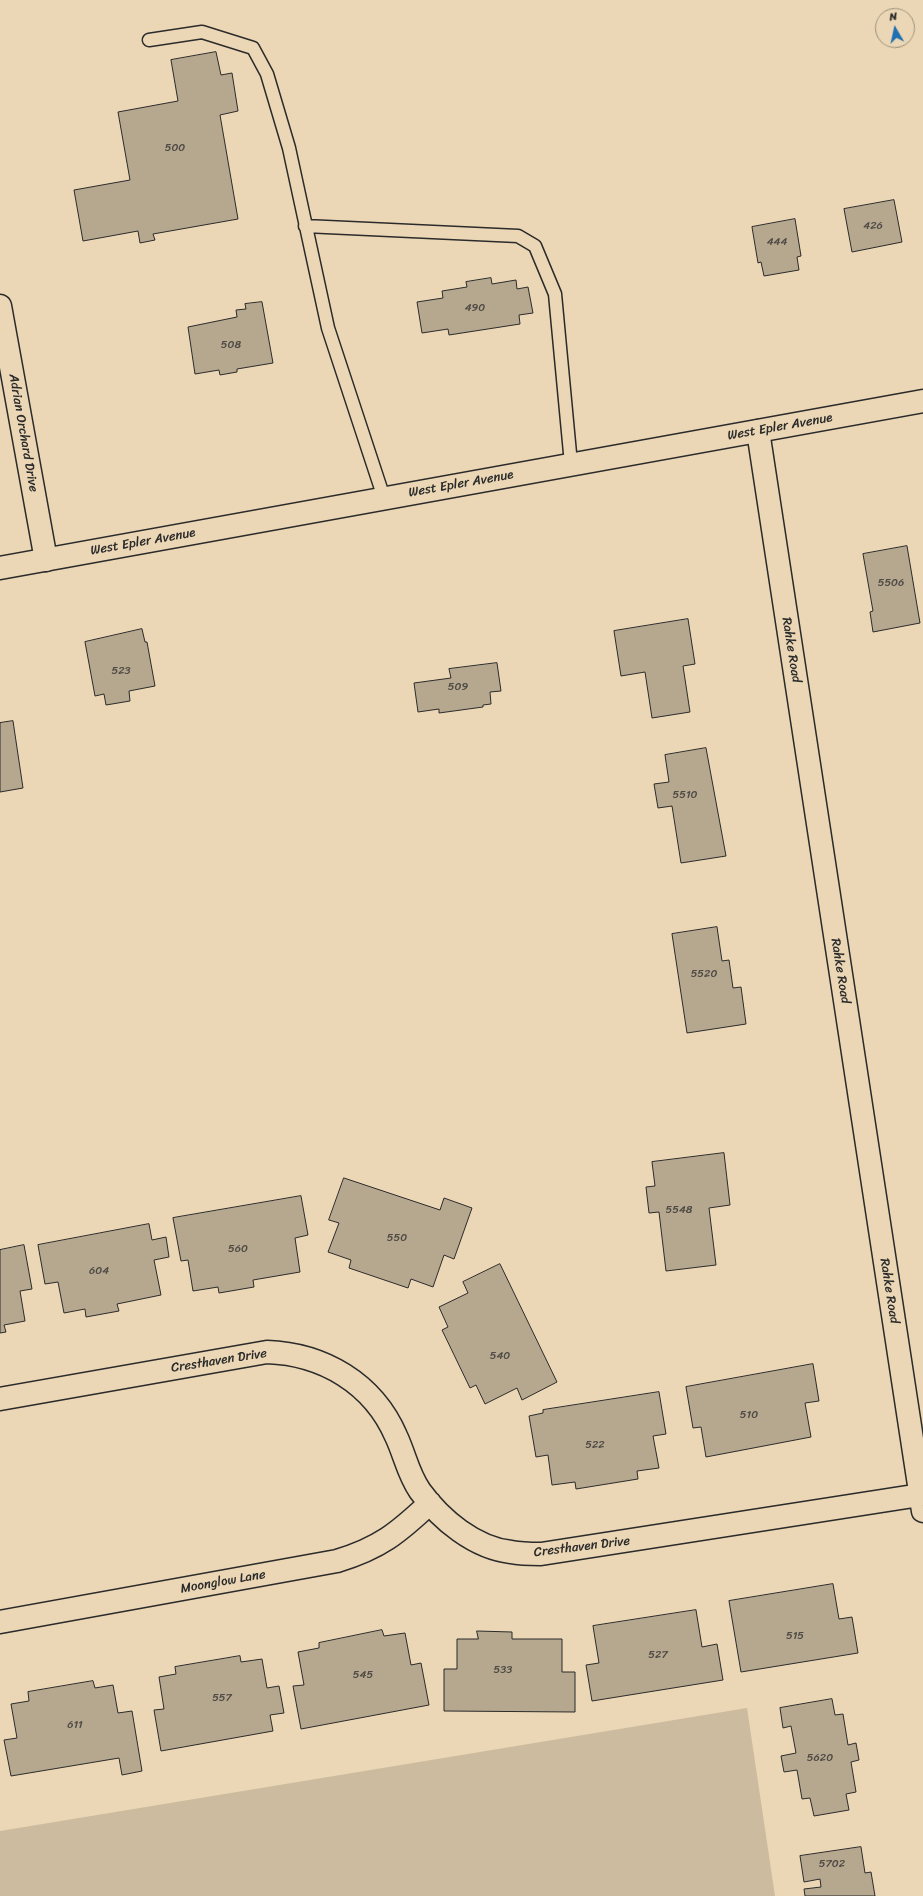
<!DOCTYPE html>
<html>
<head>
<meta charset="utf-8">
<style>
	body { margin:0 }
	#map { position:relative; width:923px; height:1896px; overflow:hidden; background:#ebd7b5; font-family:Sriracha,sans-serif }
	canvas { display:block }
	.north { position:absolute; left:875px; top:8px; width:40px; height:40px; box-sizing:border-box; background:#ebd7b5; border:1px solid #9e927e; border-radius:50%; rotate:351deg; font-size:11px; font-weight:700; line-height:16px; text-align:center; color:#2b2b2b }
	.north::after { content:''; display:block; margin:auto; width:14px; height:18px; background:#1f6fb2; clip-path:polygon(50% 0,100% 100%,50% 72%,0 100%) }
</style>
</head>
<body>
<div id="map">
<canvas width="923" height="1896"></canvas>
<div class="north">N</div>
</div>
<script>
const context = document.querySelector('canvas').getContext('2d');
context.lineJoin = 'round';
function fill(path, color) { context.fillStyle = color; context.fill(path, 'evenodd'); }
function trace(path, color, width, dash) { context.strokeStyle = color; context.lineWidth = width; context.lineCap = dash ? 'butt' : 'round'; context.setLineDash(dash || []); context.stroke(path); }
function label(font, color, halo, rows, align = 'center') {
  context.font = font + ' Sriracha,sans-serif'; context.lineWidth = 4; context.setLineDash([]); context.textBaseline = 'middle'; context.strokeStyle = halo; context.fillStyle = color; for (const [text, x, y, turn = 0] of rows) {
    context.save(); context.translate(x, y); context.rotate((+turn || 0) * Math.PI / 180); context.textAlign = isNaN(turn) ? turn : align; if (halo) context.strokeText(text, 0, 0); context.fillText(text, 0, 0); context.restore();
  }
}
const green = new Path2D(`
	M747,1708L775,1896H0V1831Z`);
const building = new Path2D(`
	M216,52L221,75L232,73L238,111L220,115L238,219L153,234L155,240L140,243L138,231L83,241L74,190L130,180L118,112L178,101L171,60Z
	M894,200L902,242L852,252L844,209Z
	M795,219L801,256L797,257L799,270L764,276L761,262L758,263L752,227Z
	M491,278L492,284L516,280L517,289L528,287L533,313L519,315L520,324L449,335L448,329L422,333L417,302L443,298L442,291L467,287L466,282Z
	M262,302L273,363L237,369V372L220,375L219,370L195,374L188,327L237,317L236,310L246,309L245,304Z
	M907,546L920,623L873,632L870,612L873,611L863,554Z
	M688,619L695,664L683,666L690,712L652,718L645,672L621,676L614,631Z
	M142,629L145,642H147L155,686L129,691L130,701L106,705L104,694L95,696L85,642Z
	M497,663L501,691L490,692L491,704L483,705V707L439,713V709L418,712L414,683L451,678L449,669Z
	M13,721L23,788L0,792V723Z
	M706,748L726,856L681,863L672,806L658,808L654,784L669,782L665,755Z
	M717,927L722,961L729,960L733,988L741,987L746,1024L687,1033L672,934Z
	M724,1153L730,1205L709,1208L716,1265L666,1271L659,1212L649,1213L646,1187L655,1186L652,1162Z
	M344,1178L440,1210L444,1198L472,1208L454,1259L444,1255L433,1287L411,1279L408,1288L349,1268L351,1260L328,1252L339,1223L329,1220Z
	M301,1196L308,1235L295,1238L300,1272L253,1280L254,1287L219,1293L218,1287L193,1291L188,1260L181,1261L173,1218Z
	M149,1224L152,1240L166,1237L169,1257L154,1260L161,1295L117,1304L119,1311L86,1317L85,1309L64,1313L58,1282L45,1284L38,1245Z
	M24,1245L32,1289L20,1291L25,1321L4,1325L6,1332L0,1333V1250Z
	M500,1264L557,1382L522,1400L517,1388L485,1404L476,1385L470,1388L442,1330L448,1327L439,1307L468,1293L463,1282Z
	M813,1364L819,1401L805,1403L811,1437L706,1457L701,1427L693,1428L686,1387Z
	M659,1392L666,1434L653,1436L659,1468L637,1471L638,1479L576,1489L575,1482L552,1485L548,1455L536,1457L529,1416L543,1413V1410Z
	M833,1584L839,1619L852,1617L858,1653L741,1672L729,1601Z
	M696,1610L702,1647L717,1644L723,1680L592,1701L586,1665L599,1663L593,1626Z
	M382,1630L384,1636L405,1633L411,1665L421,1663L429,1705L301,1729L293,1686L304,1685L298,1652L319,1648V1643Z
	M477,1631L512,1632V1639H562V1672H575V1712L444,1711V1669H457V1639H478Z
	M240,1656L241,1662L262,1659L267,1688L279,1686L284,1713L270,1715L273,1731L161,1751L154,1710L164,1709L159,1677L176,1674L175,1667Z
	M93,1681L95,1688L113,1685L118,1713L132,1711L142,1771L122,1775L119,1758L11,1776L4,1740L17,1738L11,1704L29,1701L28,1692Z
	M832,1699L835,1715L843,1714L848,1745L856,1743L859,1760L851,1762L856,1792L846,1794L849,1810L814,1816L810,1798L802,1799L797,1770L784,1772L781,1756L796,1753L791,1726L783,1728L780,1708Z
	M861,1847L865,1873L871,1872L875,1896H805L804,1889L821,1887L820,1879L804,1882L800,1856Z`);
const lane = new Path2D(`
	M149,40L202,32L253,48L267,74L289,148L328,328L384,498
	M305,226L518,236L535,246L555,294L571,464`);
const street = new Path2D(`
	M0,306L46,560
	M758,431L923,1511
	M0,1399L267,1352C323,1354 373,1383 396,1436C405,1455 408,1474 420,1491C441,1520 475,1548 511,1552C521,1554 531,1554 541,1554L920,1495
	M0,1622L337,1561C380,1548 398,1533 430,1503`);
const secondary = new Path2D(`
	M0,568L923,401`);
const numberNames = [
	["500",175,148],
	["426",873,226],
	["444",777,242],
	["490",475,308],
	["508",231,345],
	["5506",891,583],
	["523",121,671],
	["509",458,687],
	["5510",685,795],
	["5520",704,974],
	["5548",679,1210],
	["550",397,1238],
	["560",238,1249],
	["604",99,1271],
	["540",500,1356],
	["510",749,1415],
	["522",595,1445],
	["515",795,1636],
	["527",658,1655],
	["533",503,1670],
	["545",363,1675],
	["557",222,1698],
	["611",75,1725],
	["5620",820,1758],
	["5702",832,1864]
];
const streetNames = [
	["West Epler Avenue",780,427,-10],
	["Adrian Orchard Drive",23,433,80],
	["West Epler Avenue",461,484,-10],
	["West Epler Avenue",143,542,-10],
	["Rahke Road",791,650,81],
	["Rahke Road",840,971,81],
	["Rahke Road",889,1291,81],
	["Cresthaven Drive",219,1361,-9],
	["Cresthaven Drive",582,1547,-7],
	["Moonglow Lane",223,1582,-10]
];
fill(green, '#ccbb9f');
fill(building, '#b6a78f');
trace(building, '#2b2b2b', 1);
trace(lane, '#2b2b2b', 15);
trace(street, '#2b2b2b', 25);
trace(secondary, '#2b2b2b', 25);
trace(lane, '#ebd7b5', 12);
trace(street, '#ebd7b5', 22);
trace(secondary, '#ebd7b5', 22);
label('11px', '#4e4a44', null, numberNames);
label('13px', '#2b2b2b', '#ebd7b5', streetNames);
</script>
</body>
</html>
